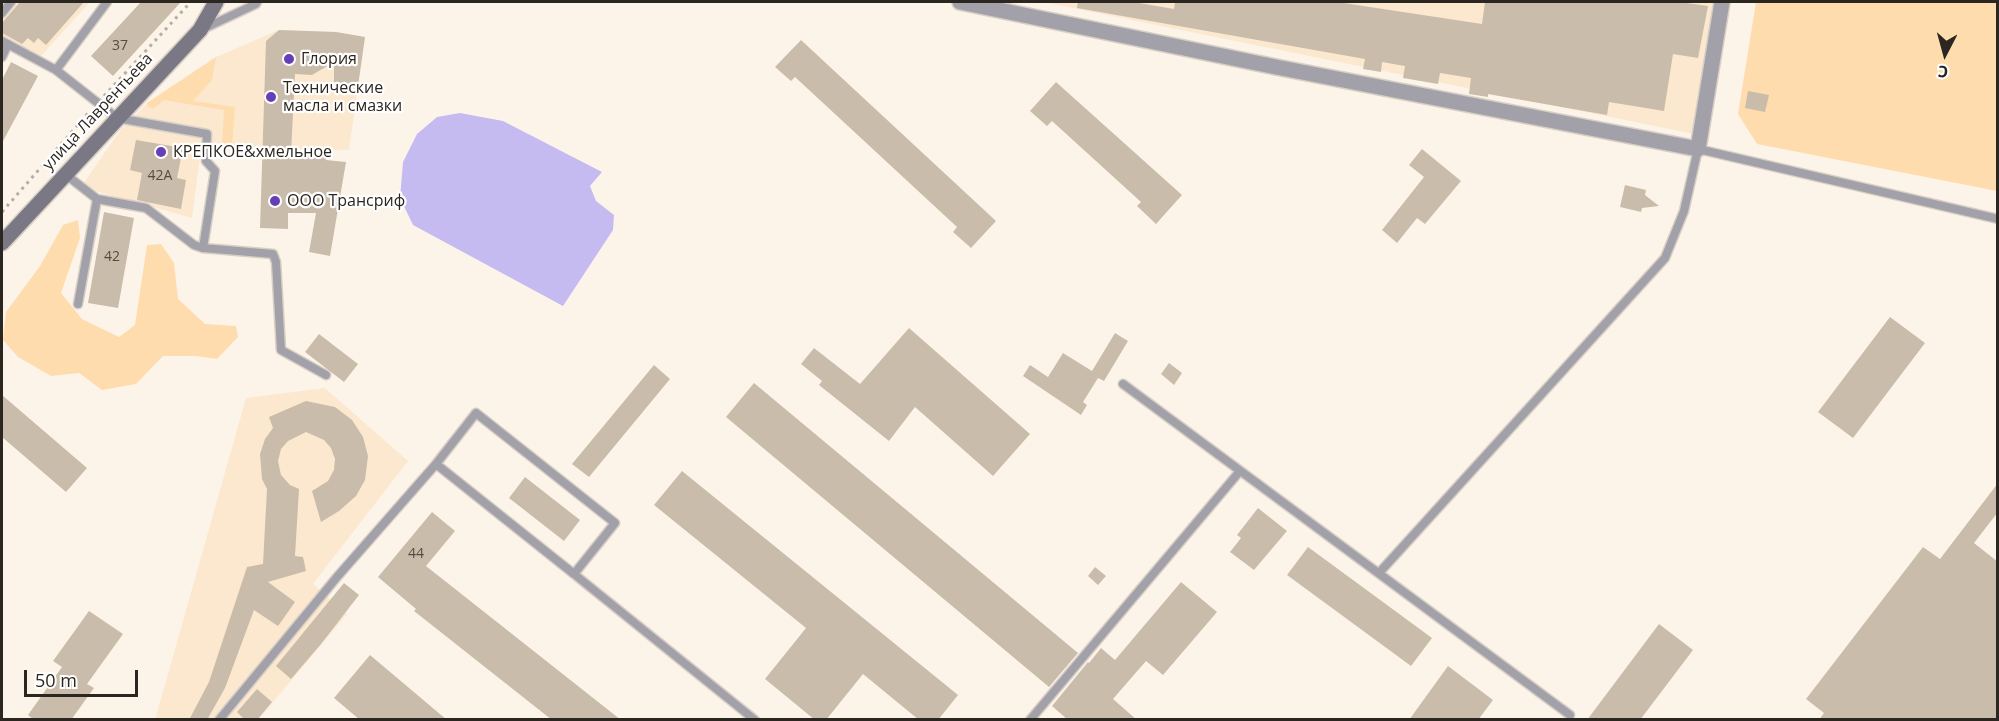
<!DOCTYPE html>
<html>
<head>
<meta charset="utf-8">
<style>
	body { margin:0 }
	#map { position:relative; width:1999px; height:721px; overflow:hidden; background:#fdf4e9; font-family:"Open Sans",sans-serif }
	canvas { display:block }
	.frame { position:absolute; inset:0; border:3px solid #2b261f; pointer-events:none }
	.north { position:absolute; left:1915px; top:24px; width:60px; height:60px; -webkit-text-stroke:4px #fff; paint-order:stroke; rotate:186deg; font-size:16px; font-weight:700; line-height:24px; text-align:center; color:#2b261f }
	.north::after { content:''; display:block; margin:auto; width:21px; height:27px; background:#2b261f; clip-path:polygon(50% 0,100% 100%,50% 72%,0 100%) }
	.scale { position:absolute; left:24px; top:670px; width:114px; height:27px; box-sizing:border-box; border:3px solid #2b261f; border-top:0; padding-left:8px; font-size:18px; line-height:21px; white-space:nowrap; color:#2b261f; -webkit-text-stroke:4px #fff; paint-order:stroke }
</style>
</head>
<body>
<div id="map">
<canvas width="1999" height="721"></canvas>
<div class="frame"></div>
<div class="north">С</div>
<div class="scale">50 m</div>
</div>
<script>
const context = document.querySelector('canvas').getContext('2d');
context.lineJoin = 'round';
function fill(path, color) { context.fillStyle = color; context.fill(path, 'evenodd'); }
function trace(path, color, width, dash) { context.strokeStyle = color; context.lineWidth = width; context.lineCap = dash ? 'butt' : 'round'; context.setLineDash(dash || []); context.stroke(path); }
function label(font, color, halo, rows, align = 'center') {
  context.font = font + ' "Open Sans",sans-serif'; context.lineWidth = 4.5; context.setLineDash([]); context.textBaseline = 'middle'; context.strokeStyle = halo; context.fillStyle = color; for (const [text, x, y, turn = 0] of rows) {
    context.save(); context.translate(x, y); context.rotate((+turn || 0) * Math.PI / 180); context.textAlign = isNaN(turn) ? turn : align; if (halo) context.strokeText(text, 0, 0); context.fillText(text, 0, 0); context.restore();
  }
}
const built = new Path2D(`
	M4,2H90L40,57L2,39V5Z
	M1043,2H1715L1694,134Z
	M279,30L336,32L365,37L349,150L232,147L202,142L192,218L81,187L119,132L147,103L216,57Z
	M325,388L408,461L313,584L347,614L259,719L155,720L246,398Z`);
const green = new Path2D(`
	M1756,2H1997V191L1757,144L1738,114Z
	M216,57L212,80L193,101L235,107L232,147L222,146L224,110L164,100L153,109L147,106V103Z
	M78,220L80,238L61,293L82,319L119,337L135,325L147,245L161,244L174,263L178,299L205,324L236,326L238,337L217,359L196,356H163L136,384L102,390L79,373L51,376L18,357L3,340L6,312L40,266L63,225Z`);
const water = new Path2D(`
	M460,113L503,121L602,172L590,186L596,201L614,215L613,230L563,306L413,225L400,198L403,162L417,134L437,117Z`);
const building = new Path2D(`
	M20,2H84L46,45L38,38L34,43L28,38L22,44L2,33V23Z
	M141,2H181L113,76L91,56Z
	M1078,2H1133L1174,9L1175,2H1337L1482,24L1485,2H1680L1708,6L1698,58L1673,54L1664,111L1609,102L1607,115L1488,94V97L1469,94L1471,78L1440,73L1438,84L1403,78L1405,66L1382,62L1381,72L1363,69L1365,59L1077,8Z
	M279,30L336,32L365,37L358,86L334,82V62L312,75L295,74L291,153H326V160L346,162L330,256L309,252L316,213H288V229L260,228L266,41Z
	M801,40L996,221L971,248L953,232L957,227L795,77L791,81L775,67Z
	M11,62L38,76L2,143V80Z
	M1056,82L1182,195L1156,224L1137,206L1141,202L1052,121L1047,126L1030,111Z
	M1748,91L1769,95L1765,112L1745,108Z
	M136,140L183,148L177,178L186,180L181,209L137,200L142,173L130,170Z
	M1422,149L1461,181L1425,224L1417,218L1397,243L1382,230L1424,177L1409,165Z
	M1625,185L1646,190L1645,195L1659,206L1642,208L1641,212L1620,207Z
	M104,212L134,218L118,308L88,303Z
	M1890,317L1925,343L1853,438L1818,412Z
	M909,328L1030,434L993,476L915,407L889,441L819,385L822,381L801,364L814,348L860,384Z
	M1115,333L1128,341L1104,381L1098,378L1083,402L1087,405L1081,415L1023,376L1030,365L1048,377L1063,353L1092,371Z
	M319,334L358,364L344,382L305,352Z
	M1169,363L1182,373L1174,385L1161,374Z
	M654,365L670,379L589,477L572,464Z
	M754,383L1078,653L1049,687L726,417Z
	M2,395L87,468L66,492L2,437Z
	M306,401L335,407L352,420L363,437L368,456L365,480L356,496L339,511L321,522L312,491L328,481L334,470L335,459L331,448L324,440L306,432L288,441L281,449L278,461L281,475L290,485L299,489L295,556L303,557L306,571L268,582L295,602L278,626L254,610L225,688L207,720H189L209,682L247,567L263,564L267,489L262,479L260,454L265,439L273,428L269,417Z
	M682,471L958,695L938,720H919L863,674L826,720H815L765,679L806,628L654,505Z
	M525,477L580,520L564,541L509,498Z
	M1998,483V512L1974,543L1998,562V720H1819L1824,713L1806,699L1923,547L1940,559Z
	M1258,508L1287,531L1254,570L1230,552L1241,538L1237,535Z
	M432,512L455,531L426,566L621,720H552L414,611L416,609L378,577Z
	M1308,547L1432,638L1411,666L1287,575Z
	M1095,567L1106,576L1098,585L1088,576Z
	M1181,582L1217,612L1163,675L1146,661L1113,699L1137,720H1068L1052,706L1088,662L1089,663L1101,648L1115,660Z
	M344,583L359,595L321,644L291,679L276,666Z
	M89,611L123,634L87,684L94,688L71,720H34L28,715L62,667L53,661Z
	M1659,624L1693,650L1640,720H1587Z
	M370,655L447,720H360L334,698Z
	M1448,666L1493,700L1478,720H1409Z
	M257,689L272,702L257,720H245L237,712Z`);
const path = new Path2D(`
	M104,96L188,5V2
	M2,212L89,112`);
const lane = new Path2D(`
	M2,13L11,2
	M203,29L256,4L257,2
	M2,41L56,70L117,118L207,134L206,161L215,171L203,248
	M2,57L8,44
	M56,70L107,2
	M65,174L97,199L146,208L194,245L203,248L273,254L276,262L281,350L326,375
	M78,304L97,199
	M1123,384L1570,715
	M436,464L476,413L615,523L574,574L755,720
	M1379,573L1665,258L1684,211L1698,149L1998,219
	M219,720L337,577L436,464L574,574
	M1030,720L1240,471`);
const street = new Path2D(`
	M960,2L1276,67L1698,149L1722,2`);
const secondary = new Path2D(`
	M2,243L200,30L216,2`);
const markers = [
	[289,59,6,"#663eb6"],
	[271,97,6,"#663eb6"],
	[161,152,6,"#663eb6"],
	[275,201,6,"#663eb6"]
];
const numberNames = [
	["37",120,46],
	["42А",160,176],
	["42",112,257],
	["44",416,554]
];
const poiNames = [
	["Глория",301,59],
	["Технические",283,88],
	["масла и смазки",283,106],
	["КРЕПКОЕ&хмельное",173,152],
	["ООО Трансриф",287,201]
];
const streetNames = [
	["улица Лаврентьева",98,112,-47]
];
fill(built, '#fbe8ce');
fill(green, '#ffdcad');
fill(water, '#c6bbf1');
fill(building, '#cabcaa');
trace(lane, '#d7cfc5', 11);
trace(street, '#d7cfc5', 18);
trace(secondary, '#d7cfc5', 18);
trace(path, '#b6aea4', 3, [3, 4.5]);
trace(lane, '#a2a0a9', 8);
trace(street, '#a2a0a9', 15);
trace(secondary, '#7a7885', 15);
for (const [x, y, r, color] of markers) { const dot = new Path2D(); dot.arc(x, y, r, 0, 2 * Math.PI); context.fillStyle = color; context.fill(dot); trace(dot, '#fff', 2); }
label('14px', '#534c42', null, numberNames);
label('16px', '#2b261f', '#fff', poiNames, 'left');
label('16px', '#2b261f', '#fff', streetNames);
</script>
</body>
</html>
